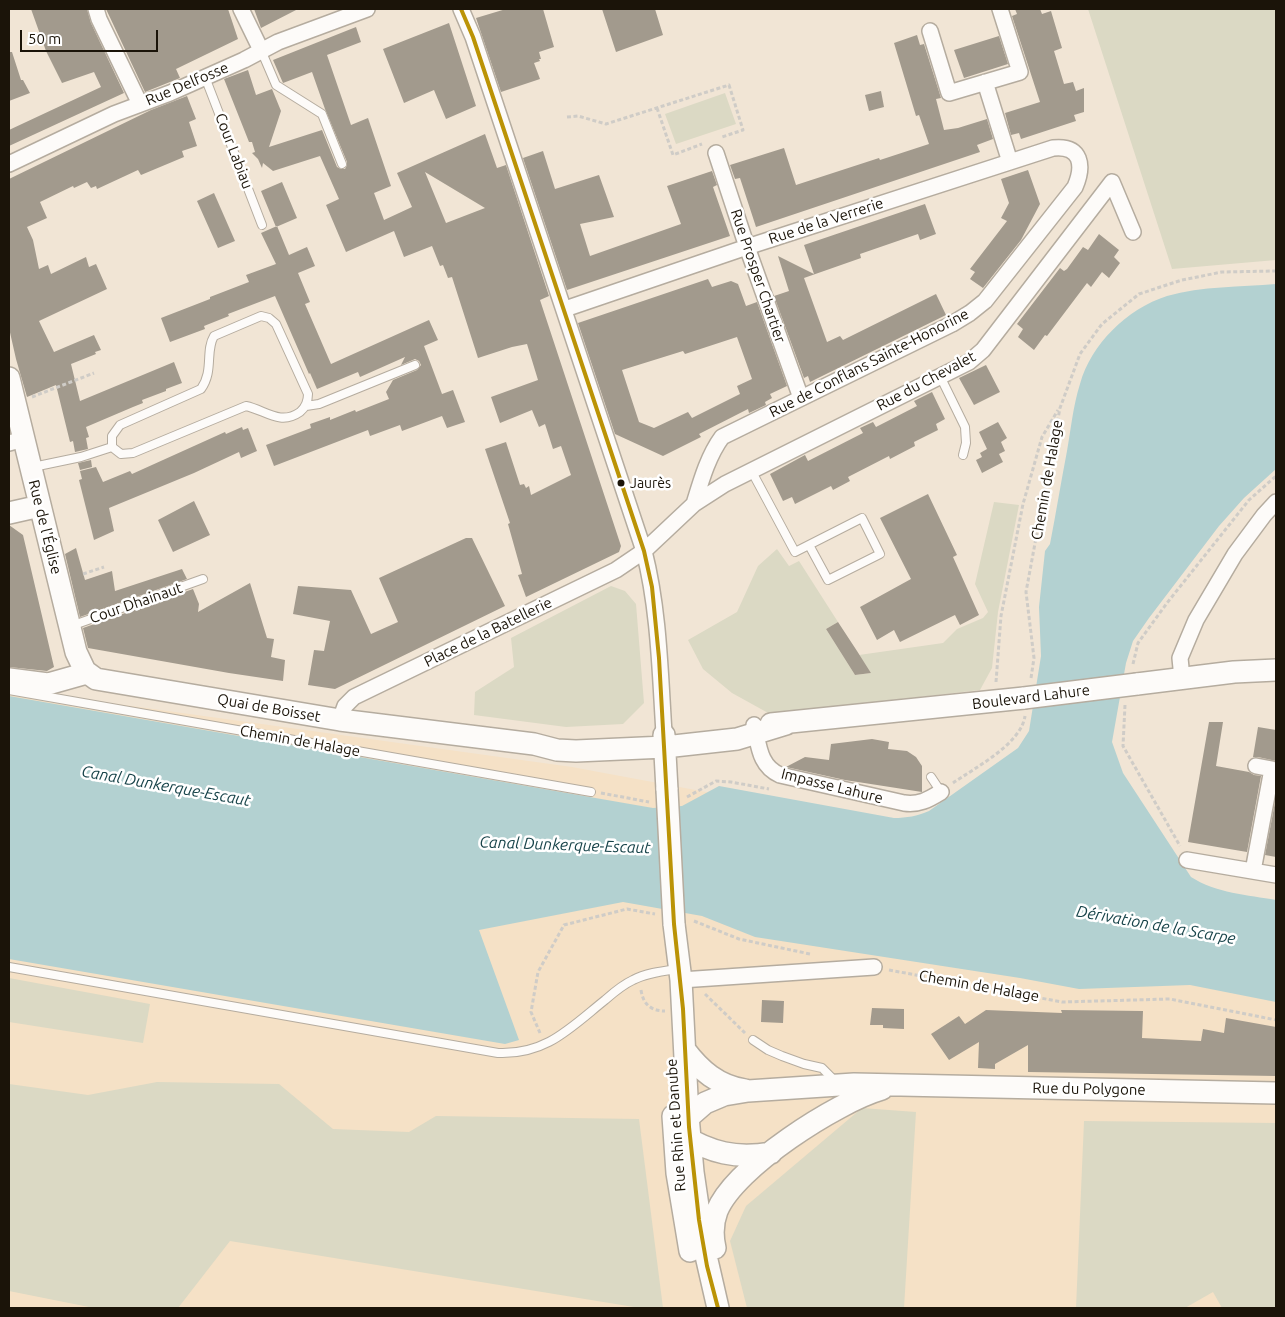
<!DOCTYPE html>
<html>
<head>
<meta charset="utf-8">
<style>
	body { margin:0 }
	#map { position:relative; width:1285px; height:1317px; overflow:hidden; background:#f1e5d5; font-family:Ubuntu,sans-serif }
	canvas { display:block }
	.frame { position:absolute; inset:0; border:10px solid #1b1409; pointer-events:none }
	.scale { position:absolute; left:20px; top:30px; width:138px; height:22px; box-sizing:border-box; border:2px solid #1b1409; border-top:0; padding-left:6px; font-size:15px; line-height:18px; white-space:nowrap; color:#1b1409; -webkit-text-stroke:4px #fff; paint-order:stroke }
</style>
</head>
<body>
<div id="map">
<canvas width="1285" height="1317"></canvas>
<div class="frame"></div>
<div class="scale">50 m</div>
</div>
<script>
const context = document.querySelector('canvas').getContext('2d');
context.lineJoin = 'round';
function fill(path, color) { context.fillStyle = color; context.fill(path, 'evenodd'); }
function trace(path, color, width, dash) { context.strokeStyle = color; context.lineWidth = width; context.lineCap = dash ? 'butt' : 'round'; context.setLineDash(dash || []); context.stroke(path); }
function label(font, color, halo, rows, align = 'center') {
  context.font = font + ' Ubuntu,sans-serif'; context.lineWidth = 5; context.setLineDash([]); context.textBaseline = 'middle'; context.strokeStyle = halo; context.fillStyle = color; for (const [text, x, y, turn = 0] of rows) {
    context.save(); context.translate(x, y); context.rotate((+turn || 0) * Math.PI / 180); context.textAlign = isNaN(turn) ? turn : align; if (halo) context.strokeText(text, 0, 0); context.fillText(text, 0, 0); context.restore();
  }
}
const built = new Path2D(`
	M9,689L572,767L1114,868L1276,903V1308H9Z`);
const green = new Path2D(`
	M1088,9H1276V260L1172,269Z
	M725,93L736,124L676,144L665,114Z
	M994,502L1019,505L998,612L992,668L980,690L770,714L732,693L703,669L688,640L737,612L758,566L777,549L789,566L799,561L838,622L826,629L855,675L871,673L859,655L943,643L957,629L983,618L988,612L975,584Z
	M611,586L625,591L636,604L644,703L623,724L566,727L474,715L475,692L514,667L511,638Z
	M9,978L150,1004L143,1043L9,1022Z
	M157,1082L279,1084L333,1129L409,1132L436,1116L639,1119L663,1308H640L230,1241L178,1308H94L9,1291V1084L88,1095Z
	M862,1108L916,1112L904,1308H747L730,1241L746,1206Z
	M1084,1121L1276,1123V1308H1222L1213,1292L1185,1308H1076Z`);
const water = new Path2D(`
	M1276,284V469L1244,498L1219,526L1149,618L1133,641L1126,663L1112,742L1123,773L1191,877C1216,893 1248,895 1276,900V1002L1190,985L1079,989L1020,978L755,937L702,916L623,902L479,930L519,1040L505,1044L9,959V696L653,808L682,806L719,786L894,818C907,818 917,816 929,811L1018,748L1029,731L1041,656L1039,607L1045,551L1050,544C1056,513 1061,482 1067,451C1071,429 1073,406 1080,384C1091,344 1127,309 1167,296C1202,286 1241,287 1276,284Z`);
const building = new Path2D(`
	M31,9H87L91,23L124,93L9,146V130L101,87L94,72L62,83L46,51Z
	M106,9H228L238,39L176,69L180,78L145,92Z
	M254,9H298L261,28Z
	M506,9H543L554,47L539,52L541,59H539L540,61L534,63L540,79L501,92L476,18Z
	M602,9H655L663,35L616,52Z
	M1015,9H1040L1042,14L1051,11L1062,48L1054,51L1064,84L1073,82L1076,91L1084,88V112L1074,115L1076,121L1021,139L1019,133L1011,135L1005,113L1040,102L1012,16L1017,14Z
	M449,23L476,106L446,119L434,90L404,103L383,49Z
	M356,27L361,42L327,55L351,125L368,118L391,186L374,193L384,220L412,207L397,173L485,134L497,168L506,165L549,296L540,300L621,546L619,552L526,597L518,575L522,574L508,524L510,523L485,449L506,442L520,485L524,484L526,488L529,486L531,495L571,475L561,446L553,449L545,424L539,427L532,410L500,423L491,397L538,380L527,344L512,347L478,358L452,277L448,278L443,265L440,266L432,246L404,257L394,231L346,252L326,205L339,199L320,156L273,171L263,163L262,168L258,159L252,153L255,152L252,142H249L224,79L248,70L256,95L272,89L281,111L269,147L322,130L337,167L341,169H345L347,165V162L325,109L312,72L283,83L273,60ZM425,172L485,208L446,223Z
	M917,35L920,45L924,44L941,98L936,99L944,130L958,128L987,119L993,139L977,145L980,152L756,227L740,178L735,179L730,165L784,148L796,185L879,158L880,160L929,144L919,115L916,116L894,43Z
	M999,36L1008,64L964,78L954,50Z
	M9,52H12L21,80H23L30,93L9,101Z
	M881,91L884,107L869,111L865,95Z
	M187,96L196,119L189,122L197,146L182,151L184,157L141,175L138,170L97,189L96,186L91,188L87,182L74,188L73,186L40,202L47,218L27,227L33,240L39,269L48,265L51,274L86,257L89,267L96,264L107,289L39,321L54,352L94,335L101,350L95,352L96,354L71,364L80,401L174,362L182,383L166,389V391L142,400L143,403L133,407L86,427L89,437L86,438L88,449L75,452L73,441L70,442L56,385L27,397L16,359L9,328V179L151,110Z
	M543,151L555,189L599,175L614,217L580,224L590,256L681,224L667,186L712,171L717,185L713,187L730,236L567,290L523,158Z
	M1028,170L1040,204L1021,240L983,288L970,279L975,272L970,269L1007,221L1001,218L1009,203L1001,179Z
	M282,182L297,218L276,227L261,191Z
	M214,193L235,241L218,248L197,201Z
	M925,204L936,234L920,240L918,234L860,254L861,258L804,278L827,342L840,336L843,340L936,294L946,315L810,382L808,376L804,378L774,296L789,291L778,256L814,274L804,245Z
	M277,226L289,255L307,247L315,266L298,273L310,302L305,304L331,364L429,320L438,340L424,346L442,394L453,390L465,422L447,428L442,416L402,431L400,425L370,436L368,430L274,466L266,445L311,428L310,424L330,417V420L355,410L356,412L389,399L386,392L393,380L417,370L421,365L419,361L415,359L401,365L405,357L360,377L358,372L317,389L310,373L309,374L275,296L228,314L229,316L204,326L205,329L170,342L161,318L210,299V297L249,282L246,275L276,264L261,233Z
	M1099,234L1119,250L1114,257L1120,263L1109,278L1102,272L1091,287L1087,283L1047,336L1045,335L1034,350L1018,337L1023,329L1017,324L1060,268L1064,271L1067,269L1083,247L1088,250Z
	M708,279L712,287L731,281L738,284L746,306L757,302L787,386L770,394L772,398L765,402L766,405L749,413L748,409L699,434L701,437L663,456L615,434L578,323ZM737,337L752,379L737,386L740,394L692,418L688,412L654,428L639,422L622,370L683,351L685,354Z
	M986,365L1000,392L974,405L959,378Z
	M932,392L945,419L936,424L938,430L914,442L915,446L890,459L889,456L848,477L850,481L833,490L831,486L795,504L792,497L783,501L770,474L805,455L808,461L863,433L860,428L873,422L876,427L917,406L914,401Z
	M998,422L1007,438L1001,442L1005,451L999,454L1003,462L982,473L976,460L982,457L980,453L987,449L979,432Z
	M242,427L243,430L248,428L257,451L241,458L239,452L194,473L109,508L114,531L94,540L79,480L82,479L80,471L96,467L103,482L130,471L132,474L225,432L226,434Z
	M91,460L92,467L80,470L78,463Z
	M928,494L957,555L953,557L979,615L960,625L955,615L900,642L894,630L877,640L860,607L911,579L880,518Z
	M194,501L210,535L173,552L158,520Z
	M9,525L23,535L54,667L47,671L9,667Z
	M466,538H472L505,606L335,689L308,685L314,650L324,651L330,621L293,614L298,586L351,590L371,634L398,622L379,578Z
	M76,548L85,580L112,571L115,591L182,569L187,579L80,617L65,554Z
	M250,583L267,638L274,639L271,657L285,660L283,681L229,673L88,648L83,628L193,589L199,604L198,612Z
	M838,622L857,651L871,673L855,675L826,629Z
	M1209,722H1223L1216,766L1249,772L1254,775L1261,776L1247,852L1188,842Z
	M1258,727L1276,730V761L1258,757H1253Z
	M872,739L889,742L888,749L907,751L916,757L922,766V792L845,780L786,767L805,757L829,760L831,744Z
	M1276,797V857L1265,855Z
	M762,1000L784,1001L783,1023L761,1022Z
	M872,1008L904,1009V1029L883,1028V1025H870Z
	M986,1010L1062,1013L1061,1010L1143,1011L1142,1038L1201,1041L1203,1029L1224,1033L1226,1018L1276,1027V1076L1028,1072V1045L995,1064V1069L978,1068L979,1042L949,1060L931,1034L959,1016L965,1024Z`);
const path = new Path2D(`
	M657,108L673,155L702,144
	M567,117L578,116L606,124L729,85L743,130L722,137
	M32,397L94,373
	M83,574L104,567
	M1133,664L1138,643L1167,603L1249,500L1276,476
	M1031,678L1034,658L1026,592L1060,408L1080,354L1102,324L1139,294L1182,280L1222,272L1276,271
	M996,682L1001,616L1023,504L1042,437L1058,410
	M1125,705L1123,746L1180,846
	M953,783C976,767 1021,744 1025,716
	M601,793L649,802
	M687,797L716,781L731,782L769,789
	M694,921L739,939L810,954
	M889,970L1062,1002L1170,999L1276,1020
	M641,990C643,1004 651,1011 665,1011
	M705,994L745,1033
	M540,1033L531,1012L538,972L564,925L627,909L655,914`);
const lane = new Path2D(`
	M261,50L276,85L322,114L342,164
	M205,77L262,225
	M261,316L269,318L276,324L308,394C308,402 306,407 300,412C280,426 265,410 246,406L133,453L121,454L112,447V436L120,425L201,389C214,371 205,351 214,336Z
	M940,376L965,427L966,443L963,455
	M306,406L319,404L415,365
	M33,467L81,457L112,447
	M751,470L795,552L862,518L880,554L828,580L809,545
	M71,626L203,579
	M9,690L591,792
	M931,777L941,792
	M9,967L498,1053C546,1055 570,1028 605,1000C613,993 622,985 633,980C646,973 663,971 677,969
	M753,1040L768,1050L782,1056L804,1064L822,1068L836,1082`);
const street = new Path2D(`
	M96,9L99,19L140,104
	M241,9L261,50
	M461,9L473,37L644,551C659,610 660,672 664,733
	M930,31L949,93L1020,72L1000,9
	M985,82L1010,162
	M716,153L747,247L801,398
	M9,164L114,114L170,93L244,60L278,42L367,9
	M565,309L747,247L1053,148C1082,145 1084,166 1075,187L985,301L970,313L952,324L722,437C708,456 701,481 694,504
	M9,443L24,439
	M1182,678L1180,658L1196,620L1235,554L1264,515L1276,502
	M340,720L345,706L354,697L616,570L644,551L694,504L725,484L969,362L983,350L1112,182L1133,232
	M754,725C759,745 759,766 780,775L904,803C919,805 928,800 941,792
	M1187,860L1276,875
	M1253,871L1272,769L1256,766
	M681,980L874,967`);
const secondary = new Path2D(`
	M9,378L76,652L85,671L96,679L340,720L534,744L557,750L576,751L665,747L737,739L786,724
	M9,513L40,506
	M9,679L48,684L87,673
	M1137,684L1234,672L1276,670
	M771,724L1024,698
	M664,735L667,790
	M674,924L681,980L688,1116L693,1172L704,1247L718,1308
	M685,1050C700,1070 718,1086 745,1090
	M673,1116L677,1173L690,1251
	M674,1130L705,1103L724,1095L748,1091L854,1084L1276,1093
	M680,1134C711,1153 736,1159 771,1153
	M715,1248C712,1235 712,1224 717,1211C735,1167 837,1102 882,1089`);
const secondaryBridge = new Path2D(`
	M1024,698L1137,684
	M667,790L674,924`);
const bus1 = new Path2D(`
	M461,9L473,37L644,551L652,587L659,658L674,924L683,1009L689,1127L699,1220L707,1266L718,1308`);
const markers = [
	[621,483,4.5,"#1b1409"]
];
const busNames = [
	["Jaurès",630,483]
];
const streetNames = [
	["Rue Delfosse",187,84,-23],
	["Cour Labiau",234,151,69],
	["Rue de la Verrerie",826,221,-18],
	["Rue Prosper Chartier",758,276,71],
	["Rue de Conflans Sainte-Honorine",869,363,-27],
	["Rue du Chevalet",926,381,-28],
	["Chemin de Halage",1047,480,-80],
	["Rue de l'Église",45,527,76],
	["Cour Dhainaut",136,603,-19],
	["Place de la Batellerie",488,632,-26],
	["Boulevard Lahure",1031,697,-7],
	["Quai de Boisset",269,708,10],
	["Chemin de Halage",300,741,10],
	["Impasse Lahure",832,786,14],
	["Chemin de Halage",979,986,10],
	["Rue du Polygone",1089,1089,1],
	["Rue Rhin et Danube",676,1125,-94]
];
const waterNames = [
	["Canal Dunkerque-Escaut",166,786,10],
	["Canal Dunkerque-Escaut",565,845,2],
	["Dérivation de la Scarpe",1156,925,10]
];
fill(built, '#f5e1c6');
fill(green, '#dbd9c4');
fill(water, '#b3d1d1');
fill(building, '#a29a8d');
trace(lane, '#b5ac9f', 10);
trace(street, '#b5ac9f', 18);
trace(secondary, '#b5ac9f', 24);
trace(path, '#cfccc7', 3, [4, 2.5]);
trace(lane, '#fdfbf9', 8);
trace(street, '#fdfbf9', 15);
trace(secondary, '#fdfbf9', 21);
trace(secondaryBridge, '#b5ac9f', 24, []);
trace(secondaryBridge, '#fdfbf9', 21);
trace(bus1, '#bb9306', 4);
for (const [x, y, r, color] of markers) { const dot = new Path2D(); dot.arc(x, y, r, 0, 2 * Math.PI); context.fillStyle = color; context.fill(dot); trace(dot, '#fff', 2); }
label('14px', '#1b1409', '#fff', busNames, 'left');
label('15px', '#1b1409', '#fff', streetNames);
label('italic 16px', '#18444a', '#fff', waterNames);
</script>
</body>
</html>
